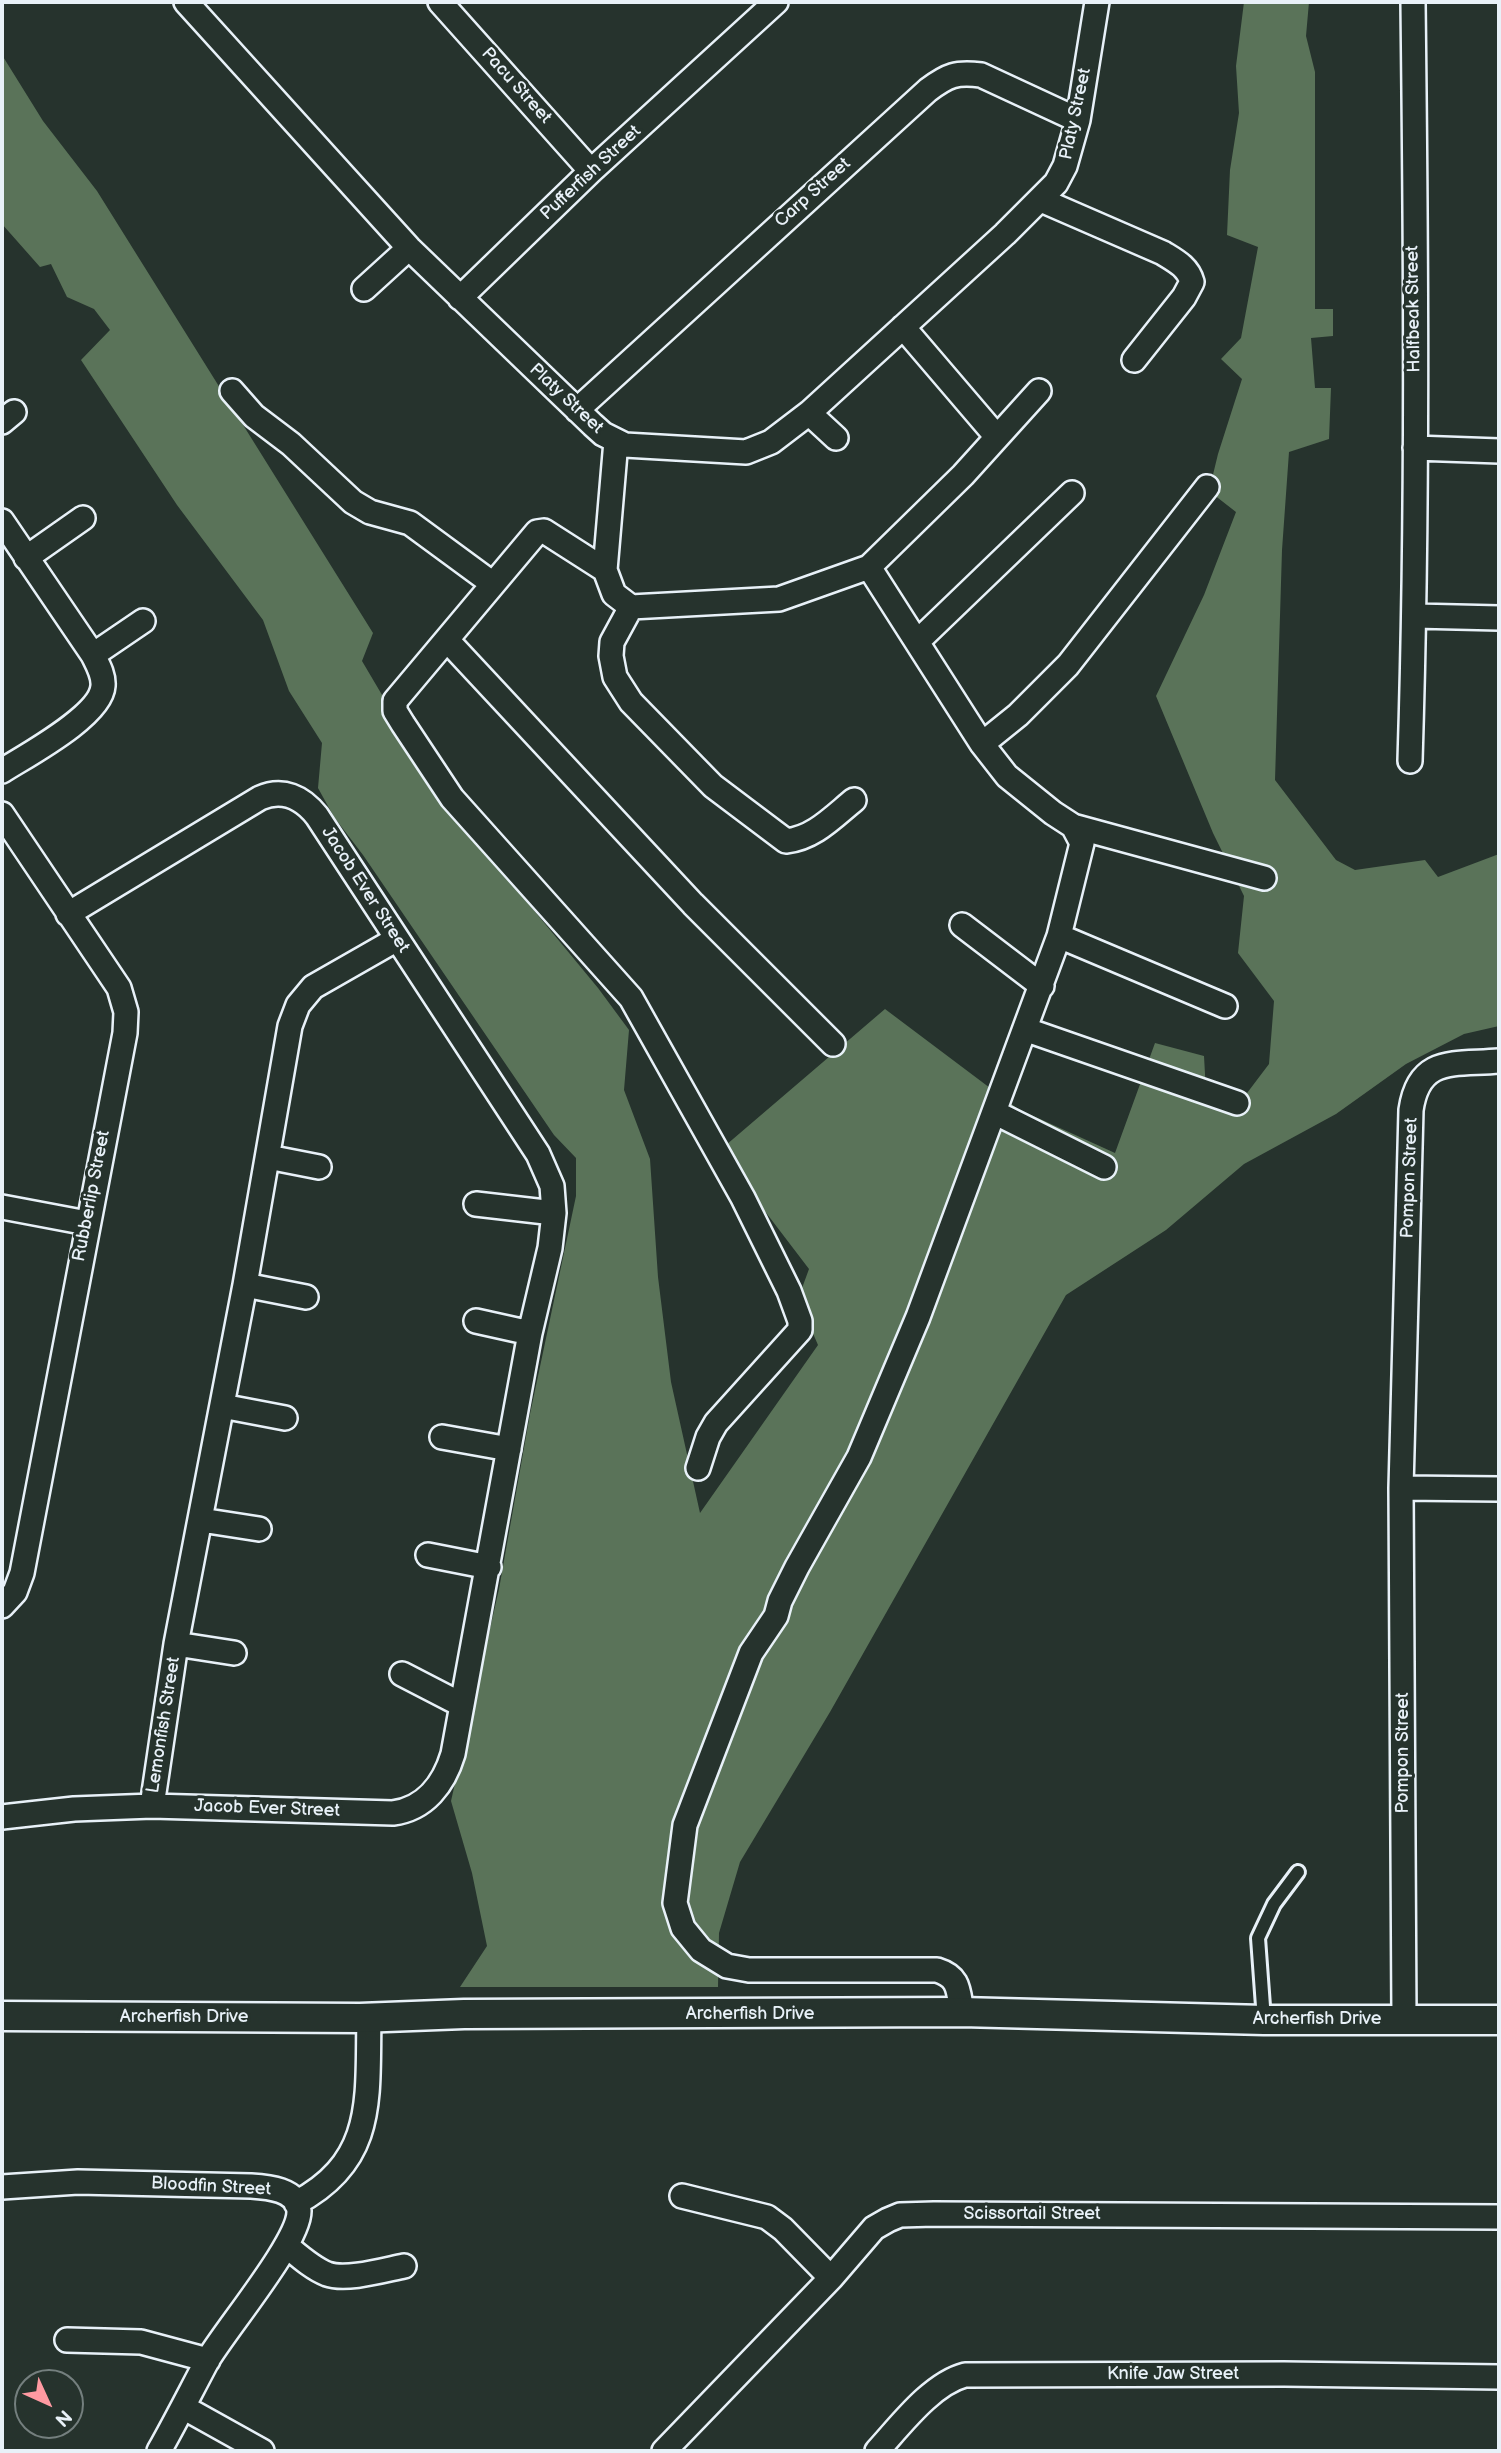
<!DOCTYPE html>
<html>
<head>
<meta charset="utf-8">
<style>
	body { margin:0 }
	#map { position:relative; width:1501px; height:2453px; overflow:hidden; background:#26332d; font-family:"Balsamiq Sans",sans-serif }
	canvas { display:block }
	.frame { position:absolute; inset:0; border:4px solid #e8f1f8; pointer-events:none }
	.north { position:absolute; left:14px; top:2369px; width:70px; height:70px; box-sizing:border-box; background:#26332d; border:2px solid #747f7e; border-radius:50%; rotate:135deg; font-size:19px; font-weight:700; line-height:28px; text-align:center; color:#e8f1f8 }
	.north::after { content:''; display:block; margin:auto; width:24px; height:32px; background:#ff9aa2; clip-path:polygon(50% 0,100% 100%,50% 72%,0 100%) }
</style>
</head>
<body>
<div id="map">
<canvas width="1501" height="2453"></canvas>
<div class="frame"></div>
<div class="north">N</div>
</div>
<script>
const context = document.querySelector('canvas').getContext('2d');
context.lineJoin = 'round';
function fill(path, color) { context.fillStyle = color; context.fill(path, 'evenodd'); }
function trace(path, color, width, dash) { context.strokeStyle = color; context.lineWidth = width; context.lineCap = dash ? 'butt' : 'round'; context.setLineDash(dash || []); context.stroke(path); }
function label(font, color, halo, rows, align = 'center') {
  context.font = font + ' "Balsamiq Sans",sans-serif'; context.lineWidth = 6; context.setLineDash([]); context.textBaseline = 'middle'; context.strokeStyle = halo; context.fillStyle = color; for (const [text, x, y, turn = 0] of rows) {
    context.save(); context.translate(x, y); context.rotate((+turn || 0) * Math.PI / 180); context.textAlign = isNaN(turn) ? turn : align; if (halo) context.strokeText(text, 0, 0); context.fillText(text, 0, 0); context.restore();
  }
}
const green = new Path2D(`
	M1244,2H1309L1306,36L1315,72V309H1333V336L1311,338L1315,388H1331L1329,439L1289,452L1282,550L1275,780L1336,860L1355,870L1425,860L1438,877L1499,854V1026L1464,1034L1406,1064L1336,1114L1244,1164L1166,1230L1066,1295L830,1712L740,1862L719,1933L718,1987H460L487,1946L472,1873L451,1801L499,1589L530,1414L576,1196V1158L554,1135L363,855L334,817L318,788L322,743L289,691L263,620L177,505L81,360L110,330L94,309L67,297L51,264L40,267L2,224V55L43,121L97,191L373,633L362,661L447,805L598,988L629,1030L624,1090L650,1159L658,1277L671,1382L700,1513L818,1345L798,1299L809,1269L719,1151L885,1009L1018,1109L1115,1153L1155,1043L1204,1056L1206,1092L1241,1101L1269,1064L1274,1001L1238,953L1244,896L1213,833L1156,696L1204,595L1236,512L1209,491L1218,454L1242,379L1221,359L1241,338L1258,247L1227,235L1230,170L1239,113L1236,66Z`);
const service = new Path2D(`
	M1264,2020L1258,1938L1274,1904L1298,1872`);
const minor = new Path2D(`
	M186,2L409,248L593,425L603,434L625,445L746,452L771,442L809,413L1005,234L1056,183L1065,166L1078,120L1097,2
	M440,2L591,171
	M1041,200L1163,253C1176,261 1188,267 1192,282L1184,297L1134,360
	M364,289L409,248
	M460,298L591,171L776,2
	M903,327L997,437
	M232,391L254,416L291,444L353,502L370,512L410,523L493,584
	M577,410L928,90C948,75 956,72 981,75L1078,120
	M809,413L836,438
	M2,422L14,412
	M616,441L605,570L614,594L631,607L779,599L869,567L963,475L1039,391
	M1415,448L1499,451
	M2,521L93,655C98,665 104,675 103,686C101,716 27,755 2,771
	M26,558L83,518
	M869,567L982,744L1007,776L1053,813L1073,826L1082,843L1059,936L918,1317L859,1457L797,1567L780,1601L776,1616L751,1653L685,1825L675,1903L683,1928L701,1950L727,1966L749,1970H937C960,1977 958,1991 962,2012
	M605,570L544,531L537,532L395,701V711L403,724L452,798L631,998L743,1198L789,1291L800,1321V1330L716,1423L708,1437L698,1468
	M631,607L612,642L611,656L615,677L631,702L713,786L786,841C814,838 833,817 854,800
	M1415,616L1499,618
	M447,640L693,904L833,1044
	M917,642L1072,493
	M93,655L143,621
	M982,744L1018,715L1068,665L1207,487
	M1410,761C1418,508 1416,255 1413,2
	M2,814L119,988L126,1012L125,1033L22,1573L15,1592L2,1606
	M1073,826L1264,878
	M962,925L1042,986
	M1059,936L1225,1006
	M1027,1030L1237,1103
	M994,1112L1104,1167
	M268,1157L319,1167
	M476,1204L554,1213
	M2,1207L87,1223
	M245,1285L306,1297
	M476,1321L530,1333
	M222,1406L285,1418
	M442,1437L509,1449
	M1401,1488L1499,1489
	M201,1520L259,1529
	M428,1555L489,1567
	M176,1644L234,1653
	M402,1674L462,1705
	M152,1806L176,1644L245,1285L290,1026L298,1005L313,987L397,939
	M2,1817L74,1809L152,1806L393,1813C425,1809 444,1784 453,1754L530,1333L550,1248L554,1213L552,1186L538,1154L317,816C302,797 283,788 260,798L68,914
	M1404,2019L1401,1488L1411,1110C1419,1055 1455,1065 1499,1061
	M2,2187L78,2182L251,2186C268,2187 297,2189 299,2211C300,2241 225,2330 207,2361C191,2391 176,2421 159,2451
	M682,2196L767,2217L783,2229L831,2278
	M296,2203C377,2160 367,2097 369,2017
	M287,2246C299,2256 312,2268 327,2274C346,2281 384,2270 404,2266
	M67,2340L141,2342L208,2360
	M183,2407L262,2451
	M664,2451L831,2278L874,2228L888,2220L900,2215L934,2214L1499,2217
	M877,2451C900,2426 931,2384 965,2375L1284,2374L1499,2377`);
const tertiary = new Path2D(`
	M2,2016L360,2018L464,2014L962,2012L1264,2020H1499`);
const streetNames = [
	["Pacu Street",516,86,48],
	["Platy Street",1076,114,-78],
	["Pufferfish Street",591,173,-43],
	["Carp Street",813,193,-42],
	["Halfbeak Street",1414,309,-91],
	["Platy Street",566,399,43],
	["Jacob Ever Street",365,890,57],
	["Pompon Street",1410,1178,-88],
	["Rubberlip Street",92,1196,-79],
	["Lemonfish Street",164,1725,-81],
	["Pompon Street",1403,1753,-90],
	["Jacob Ever Street",267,1809,2],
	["Archerfish Drive",750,2014],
	["Archerfish Drive",184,2017],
	["Archerfish Drive",1317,2019],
	["Bloodfin Street",211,2187,3],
	["Scissortail Street",1032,2214],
	["Knife Jaw Street",1173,2374]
];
fill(green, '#5a7359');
trace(service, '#e8f1f8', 18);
trace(minor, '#e8f1f8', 28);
trace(tertiary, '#e8f1f8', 33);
trace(service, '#26332d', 12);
trace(minor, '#26332d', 23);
trace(tertiary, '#26332d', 28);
label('18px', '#e8f1f8', '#26332d', streetNames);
</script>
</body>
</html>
